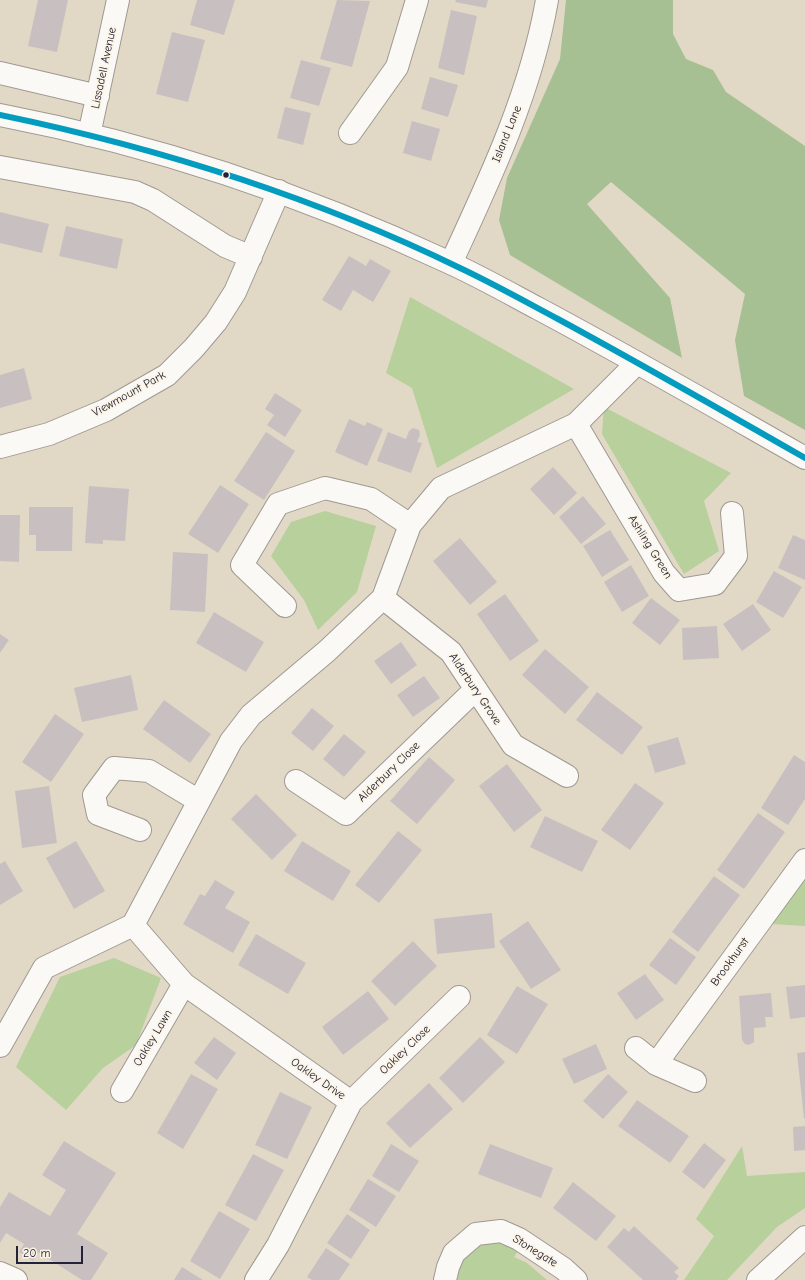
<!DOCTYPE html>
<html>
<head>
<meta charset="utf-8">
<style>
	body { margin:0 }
	#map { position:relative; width:805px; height:1280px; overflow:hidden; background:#e2d8c6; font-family:"Comic Neue",sans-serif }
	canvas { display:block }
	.scale { position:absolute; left:16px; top:1246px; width:67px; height:18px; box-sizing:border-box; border:2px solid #22223b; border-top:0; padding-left:5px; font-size:12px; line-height:14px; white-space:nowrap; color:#22223b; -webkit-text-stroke:3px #fcf5e5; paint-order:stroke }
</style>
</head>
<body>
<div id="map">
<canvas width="805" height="1280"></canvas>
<div class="scale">20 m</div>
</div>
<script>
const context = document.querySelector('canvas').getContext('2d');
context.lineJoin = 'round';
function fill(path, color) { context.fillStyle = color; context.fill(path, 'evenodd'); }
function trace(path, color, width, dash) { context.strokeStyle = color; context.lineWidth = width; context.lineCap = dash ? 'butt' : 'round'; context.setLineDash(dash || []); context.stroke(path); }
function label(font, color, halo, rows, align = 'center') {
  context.font = font + ' "Comic Neue",sans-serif'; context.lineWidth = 3.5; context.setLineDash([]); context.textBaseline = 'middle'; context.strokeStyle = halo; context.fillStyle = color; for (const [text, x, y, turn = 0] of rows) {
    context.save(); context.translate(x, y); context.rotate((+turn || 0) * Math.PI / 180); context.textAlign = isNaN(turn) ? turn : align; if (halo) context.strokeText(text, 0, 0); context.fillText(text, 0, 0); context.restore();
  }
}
const green = new Path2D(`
	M410,297L574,389L437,468L412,388L386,373Z
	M604,407L731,473L704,501L719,551L684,574L602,434Z
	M325,511L376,526L357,592L318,630L304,600L271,556L291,522Z
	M805,874V926L772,924Z
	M114,958L161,978L136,1045L103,1068L66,1110L16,1067L60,977Z
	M742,1146L747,1176L805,1172V1208L777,1227L727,1280H684L714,1236L696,1219Z
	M504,1240L519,1249L514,1257L527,1263L547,1280H454C455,1274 456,1266 458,1261C467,1245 487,1242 504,1240Z`);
const forest = new Path2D(`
	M566,0H673V34L686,59L713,70L726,92L805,146V430L744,396L735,340L745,294L611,182L587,204L670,298L682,358L510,255L499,220L507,178L560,59Z`);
const building = new Path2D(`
	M38,0H68L57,52L28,46Z
	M197,0H235L224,35L190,25Z
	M337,0L370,1L352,67L320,59Z
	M456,0H488L486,8L455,2Z
	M451,10L477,16L464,75L438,68Z
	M172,32L205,40L188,102L156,94Z
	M301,60L331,68L319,106L290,98Z
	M430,77L458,85L448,117L421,109Z
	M285,107L311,113L303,145L277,138Z
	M412,121L440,129L431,161L403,153Z
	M0,212L49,224L42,253L0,243Z
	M66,226L123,239L117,269L59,256Z
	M349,256L366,266L370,259L391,271L373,302L353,290L341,311L322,300Z
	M24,368L32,399L0,408V375Z
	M275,393L302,410L285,437L267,425L274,415L265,409Z
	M349,419L365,426L367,422L383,429L367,466L335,452Z
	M413,428L419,430L420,435L417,442L422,443L411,473L377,461L388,432L406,439L409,431Z
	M266,432L295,451L264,500L234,481Z
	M553,467L577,493L554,515L530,489Z
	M220,485L249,504L218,553L188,534Z
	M89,486L129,489L125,541L103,540V544L85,543Z
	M583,496L606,524L581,544L559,517Z
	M29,507H73L72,551H36V535H29Z
	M0,515H20L19,562L0,561Z
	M610,530L629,560L602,577L583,546Z
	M793,535L805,540V580L778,568Z
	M460,538L497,582L470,605L433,561Z
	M173,552L208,554L205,612L170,610Z
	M631,565L649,596L622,612L604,582Z
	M774,571L802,587L783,618L756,602Z
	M505,594L539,641L510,661L477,614Z
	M651,598L680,620L660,645L632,623Z
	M753,604L771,630L742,651L723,624Z
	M214,612L264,642L246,672L196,643Z
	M717,626L719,658L683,660L682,628Z
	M0,634L9,640L0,653Z
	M401,642L417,665L391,684L374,661Z
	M545,649L589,687L565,714L522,675Z
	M131,675L138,710L82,722L74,688Z
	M424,676L440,698L413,717L397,695Z
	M597,692L643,727L622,755L576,720Z
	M164,700L211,734L190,763L143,729Z
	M312,708L334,726L313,751L291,733Z
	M55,714L84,734L51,782L22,762Z
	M344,734L366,752L344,777L323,759Z
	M678,737L686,764L655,773L647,746Z
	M794,755L805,762V799L788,825L761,808Z
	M429,757L455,780L417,824L390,801Z
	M507,764L542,810L514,832L479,786Z
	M635,783L664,803L630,850L601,830Z
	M49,786L57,843L22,848L15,791Z
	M256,794L297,835L272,860L231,819Z
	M758,813L785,832L744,889L717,870Z
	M545,816L598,841L582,872L530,847Z
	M398,831L422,850L379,903L355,885Z
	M76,841L105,891L74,909L46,858Z
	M302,841L351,871L333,901L284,871Z
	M5,861L23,891L0,905V864Z
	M714,876L740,895L698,952L672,932Z
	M215,880L235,892L225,908L250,922L233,953L183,924L200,894L205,896Z
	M492,913L495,948L437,954L434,919Z
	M528,921L561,970L531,989L499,941Z
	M256,934L306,963L288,994L238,965Z
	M670,938L696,957L676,985L649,965Z
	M413,941L437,966L395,1006L371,981Z
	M645,974L664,1000L636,1020L617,993Z
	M805,985V1017L790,1019L786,987Z
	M517,986L548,1004L517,1054L487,1035Z
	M368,991L389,1019L343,1055L322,1027Z
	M771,993L773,1017H765L766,1027L754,1028V1042L749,1045L745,1044L742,1040L739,996Z
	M214,1037L236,1053L217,1080L194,1063Z
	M480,1037L505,1062L463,1103L439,1078Z
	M596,1044L607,1069L574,1084L562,1059Z
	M805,1052V1118L804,1119L797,1053Z
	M191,1074L218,1089L183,1149L157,1133Z
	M608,1074L628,1092L603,1119L583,1101Z
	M429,1083L453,1109L410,1148L386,1123Z
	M280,1092L312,1107L287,1159L255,1145Z
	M637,1100L689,1136L670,1163L618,1126Z
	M805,1126V1150L794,1151L793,1127Z
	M64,1141L116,1173L77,1234L108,1253L91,1280H82L38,1252L33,1261L19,1252L24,1244L6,1233L0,1243V1207L9,1192L50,1216L66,1190L42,1175Z
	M704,1143L726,1160L704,1189L682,1172Z
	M391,1144L419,1161L399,1192L372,1176Z
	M490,1144L553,1168L541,1198L478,1174Z
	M253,1154L284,1170L256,1221L225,1205Z
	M368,1179L396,1196L376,1227L349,1210Z
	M573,1182L616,1216L596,1241L553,1208Z
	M219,1211L250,1229L220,1279L190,1261Z
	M347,1214L370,1230L351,1259L327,1243Z
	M634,1226L679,1268L674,1272L679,1276L676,1280H643L607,1247L624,1228L629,1232Z
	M326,1248L350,1264L339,1280H312L307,1277Z
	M182,1267L203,1280H174Z`);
const minor = new Path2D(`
	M0,73L98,96
	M350,133L397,67L417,0
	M89,135L118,0
	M0,167L135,192L153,200L225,246L251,257
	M576,424L664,573L679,590L715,584L736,556L732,513
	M0,447L49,434L106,410L167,375L194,348L216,322L235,292L279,191
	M383,598L451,652L513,745L567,776
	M285,606L242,565L278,504L325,488L371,499L410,525
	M296,781L346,814L476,689
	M140,830L98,814L94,795L114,768L149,771L199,801
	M133,925L184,984L351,1102
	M0,1046L44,968L133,925L231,741L251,715L327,651L383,598L410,525L441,488L576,424L637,363
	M636,1048L656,1064L695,1081
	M656,1064L805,860
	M122,1091L184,984
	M0,1273L16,1280
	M256,1280L278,1245L351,1102L459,997
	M445,1280L448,1267L454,1253L476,1234L501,1231L519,1239L564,1269L576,1280
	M758,1280L805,1237`);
const tertiary = new Path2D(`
	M451,263C490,179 531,92 547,0`);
const secondary = new Path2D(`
	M0,115C156,145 305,195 448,262C479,276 509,293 539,309C629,357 717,408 805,458`);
const bus1 = new Path2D(`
	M0,115C159,148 314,197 460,268C494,284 526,302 558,319C641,364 723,411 805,458`);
const markers = [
	[226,175,3.5,"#22223b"]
];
const streetNames = [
	["Lissadell Avenue",104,68,-78],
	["Island Lane",507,134,-68],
	["Viewmount Park",129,394,-29],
	["Ashling Green",650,547,58],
	["Alderbury Grove",475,689,56],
	["Alderbury Close",389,772,-44],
	["Brookhurst",730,962,-54],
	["Oakley Lawn",153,1038,-59],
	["Oakley Close",405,1050,-44],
	["Oakley Drive",318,1079,35],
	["Stonegate",535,1251,32]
];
fill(green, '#b7d09c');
fill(forest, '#a7c093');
fill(building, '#c8c0c0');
trace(minor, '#9f9992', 24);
trace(tertiary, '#9f9992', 24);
trace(secondary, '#9f9992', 24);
trace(minor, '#fbf9f6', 22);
trace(tertiary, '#fbf9f6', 22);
trace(secondary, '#fbf9f6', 22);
trace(bus1, '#039cbf', 6);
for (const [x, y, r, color] of markers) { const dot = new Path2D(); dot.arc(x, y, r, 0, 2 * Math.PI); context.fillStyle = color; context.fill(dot); trace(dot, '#fcf5e5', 1.5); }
label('12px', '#22223b', '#fcf5e5', streetNames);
</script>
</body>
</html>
